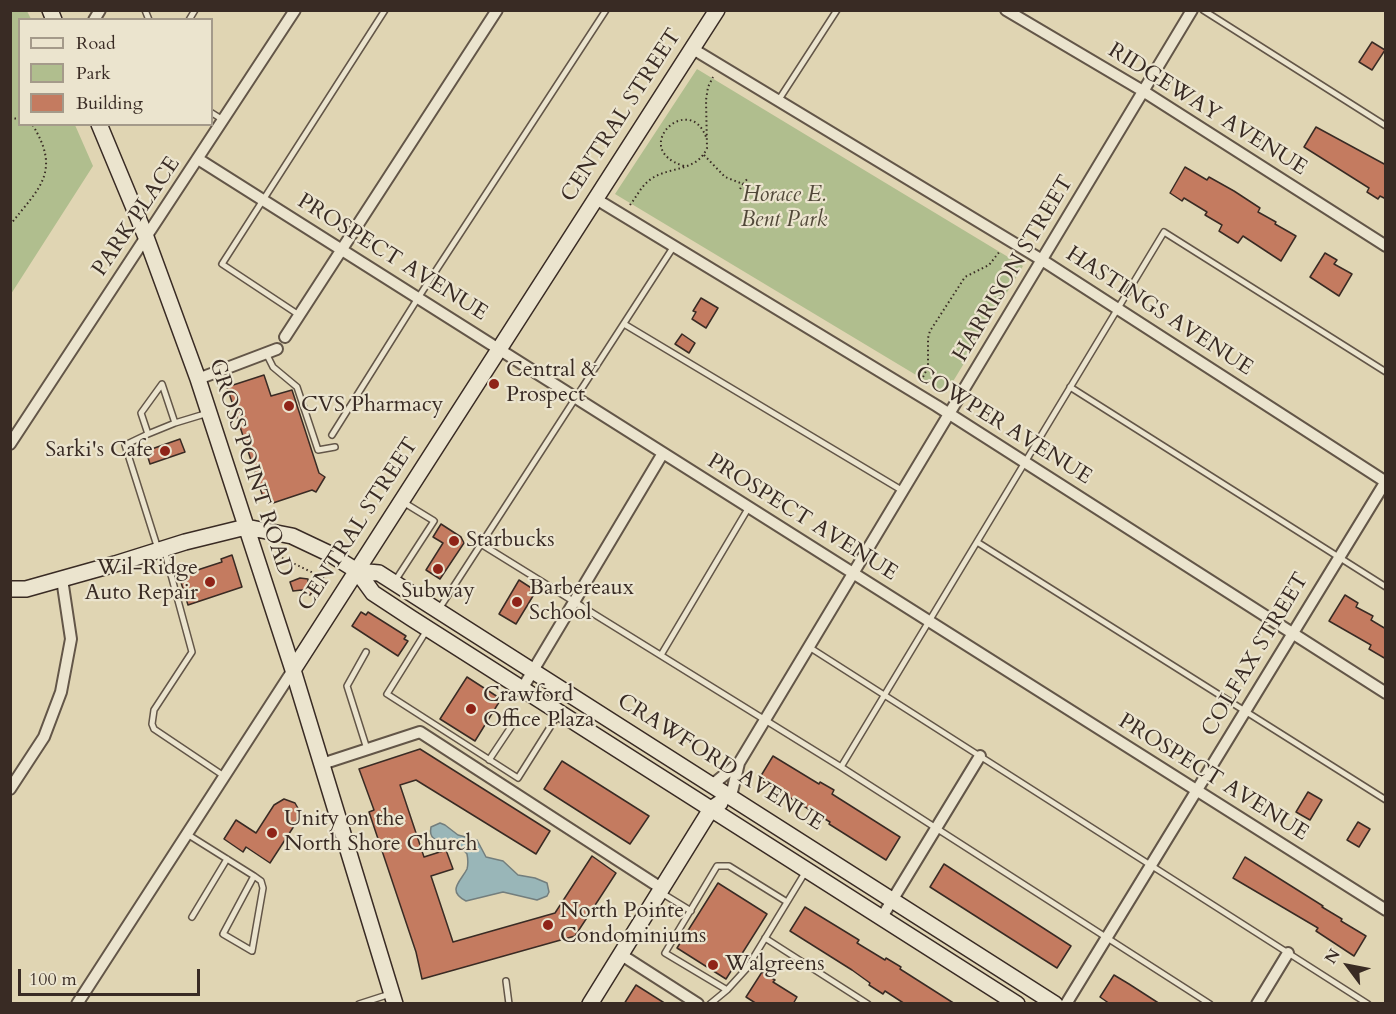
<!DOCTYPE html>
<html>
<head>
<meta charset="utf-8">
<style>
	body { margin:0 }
	#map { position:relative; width:1396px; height:1014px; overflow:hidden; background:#e0d5b3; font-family:Cardo,serif }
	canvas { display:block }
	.frame { position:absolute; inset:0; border:12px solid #392b24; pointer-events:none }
	.legend { position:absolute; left:18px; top:18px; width:195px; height:108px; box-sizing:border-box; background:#ebe4ce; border:2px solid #a49a8a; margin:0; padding:8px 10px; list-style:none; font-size:18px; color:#392b24 }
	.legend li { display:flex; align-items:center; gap:12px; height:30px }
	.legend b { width:30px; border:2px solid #a49a8a }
	.north { position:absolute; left:1318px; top:936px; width:60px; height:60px; -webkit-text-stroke:4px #ebe4ce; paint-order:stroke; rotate:302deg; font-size:16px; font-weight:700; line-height:24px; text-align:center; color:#392b24 }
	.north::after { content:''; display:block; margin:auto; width:21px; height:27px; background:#392b24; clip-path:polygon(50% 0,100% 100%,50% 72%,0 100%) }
	.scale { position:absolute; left:18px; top:969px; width:182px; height:27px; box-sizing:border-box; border:3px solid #392b24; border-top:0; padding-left:8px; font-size:18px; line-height:21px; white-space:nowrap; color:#392b24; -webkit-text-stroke:4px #ebe4ce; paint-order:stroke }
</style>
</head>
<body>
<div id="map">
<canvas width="1396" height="1014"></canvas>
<div class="frame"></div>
<ul class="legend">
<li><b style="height:8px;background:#ebe4ce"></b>Road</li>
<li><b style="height:16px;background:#b0be8e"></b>Park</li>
<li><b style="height:16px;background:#c47b60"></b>Building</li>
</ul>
<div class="north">N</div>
<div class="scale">100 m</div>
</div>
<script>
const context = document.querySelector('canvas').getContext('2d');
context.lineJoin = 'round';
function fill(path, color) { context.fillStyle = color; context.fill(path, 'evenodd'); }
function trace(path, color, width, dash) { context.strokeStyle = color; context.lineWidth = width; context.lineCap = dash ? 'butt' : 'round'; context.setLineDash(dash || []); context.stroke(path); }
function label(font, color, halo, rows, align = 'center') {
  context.font = font + ' Cardo,serif'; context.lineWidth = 4.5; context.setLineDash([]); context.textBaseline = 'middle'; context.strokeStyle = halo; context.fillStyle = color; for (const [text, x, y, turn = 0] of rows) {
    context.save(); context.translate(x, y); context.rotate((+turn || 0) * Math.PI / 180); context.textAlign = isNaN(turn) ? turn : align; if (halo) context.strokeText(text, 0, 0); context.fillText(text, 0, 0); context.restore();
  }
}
const green = new Path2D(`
	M11,10L27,11L31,19L20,20V124L75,125L93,166L11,294Z
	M697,69L1023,266L946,393L615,194Z`);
const water = new Path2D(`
	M440,823L445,825L458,835L477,840L486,857L503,861L518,875L535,878L547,883L549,892L547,896L537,900L503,892L466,901C446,891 461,881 467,869C468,865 468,859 467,854C463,849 458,843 451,842C440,840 428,842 431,827Z`);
const building = new Path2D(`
	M1372,42L1385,50L1372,70L1359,62Z
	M1316,127L1386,165V199L1380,196L1378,199L1367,192L1369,188L1304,147Z
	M1185,167L1207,180L1209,177L1234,191L1260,208L1258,212L1276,222L1275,224L1296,236L1281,261L1243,236L1238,243L1219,231L1222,225L1205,215L1207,212L1184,198L1182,201L1170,193Z
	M1325,253L1337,260L1334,264L1352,274L1339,296L1310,277Z
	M701,298L718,308L706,328L692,319L696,312L693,311Z
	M682,334L695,343L689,353L675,344Z
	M264,375L271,396L292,390L319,473L325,477L316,492L312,490L273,503L272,499L263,497L227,387Z
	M180,439L185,452L150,464L146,451Z
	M441,524L461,537L464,543L440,579L426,570L443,543L433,537Z
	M232,555L242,587L188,605L179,576L222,562L221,559Z
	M300,578L308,579V582L316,587L310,595L302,590L293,591L290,582Z
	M519,580L536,591L516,624L499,614Z
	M1345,595L1358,603L1356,607L1373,616L1371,620L1386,629V659L1369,649L1371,645L1329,621Z
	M361,612L366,615L368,612L406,636L404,639L408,641L398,656L352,626Z
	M467,677L501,699L475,741L440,719Z
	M420,749L550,831L536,854L416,780L400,785L424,857L446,850L453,869L431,876L453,942L555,913L592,856L616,873L575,936L422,979L416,952L369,812L374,810L359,769Z
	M773,756L819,784L820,782L834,790L832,794L900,837L886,860L829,824L830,822L759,779Z
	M562,761L649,816L630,844L544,789Z
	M1308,792L1322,800L1310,820L1296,812Z
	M284,799L295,803L299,810L296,823L270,863L246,847L243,852L224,839L236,820L256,833L274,805Z
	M1358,822L1370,829L1359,847L1347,840Z
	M1245,857L1323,906L1322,907L1342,919L1341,921L1366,936L1354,956L1316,931L1318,928L1233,878Z
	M944,864L1071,946L1057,968L930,887Z
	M718,883L767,914L726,979L677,948Z
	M805,907L859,940L857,943L885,960L886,958L901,967L900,969L955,1004H905L885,991L883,994L869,985L870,983L852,970L790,931Z
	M762,972L775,980L773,982L797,997L793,1004H757L746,997Z
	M1114,975L1129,984L1160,1004H1110L1100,997Z
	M636,985L666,1004H624Z`);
const path = new Path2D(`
	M10,118L20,119
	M704,155L725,177L743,184L740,189
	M684,166C628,149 689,91 706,137
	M743,184L748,178
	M630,205C637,196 642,185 651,179C670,166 697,172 707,148L706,100L708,87L713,77
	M10,225C39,188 62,172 32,124
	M921,381L928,367V338L930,331L965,277L989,265L1000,251
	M278,556L326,579`);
const lane = new Path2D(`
	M145,10L149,20
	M1203,10L1386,126
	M189,20L195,10
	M778,101L837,10
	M212,113L223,120
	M299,315L222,264L385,10
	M624,324L903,491
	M266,353L273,367L297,387L318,450L335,447
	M1070,387L1386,587
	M175,423L162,384L141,413L148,434L175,423L208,413
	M148,434L125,445L158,549
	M332,435L418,298L606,10
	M977,542L1386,800
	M481,544L841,767L1210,1004
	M164,549L192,652L154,710L152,724L154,729L224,776
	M395,581L434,521L403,502
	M439,609L674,246
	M427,630L387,694L518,778L559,713
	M809,647L1368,1004
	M366,652L347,686L367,749
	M661,655L749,507
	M489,760L517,718
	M841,767L1164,232L1386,372
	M187,834L254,876L261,881L263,888L252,951L223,934L254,876
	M660,892L691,911
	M192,917L227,859
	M765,938L868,1004
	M506,981L509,1004
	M727,990L665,953L717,866H729L787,902
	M359,1004L390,994
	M710,1004L727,990L747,968L806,871`);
const street = new Path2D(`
	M1006,10L1143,91L1386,246
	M94,20L100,10
	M693,49L1042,260L1386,482
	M198,159L1386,910
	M596,199L937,406L1386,693
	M285,337L497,10
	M198,379L277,349
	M10,444L295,10
	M522,689L663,453
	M322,764L420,732L661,888
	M712,785L739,763
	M10,789L44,737L61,692L71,639L62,579
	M731,796L739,763L1192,10
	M882,917L980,756
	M620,954L698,1004
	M77,1004L293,670
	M1066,1004L1386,481
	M1257,1004L1288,953`);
const secondary = new Path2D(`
	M50,10L54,20
	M99,124L146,237L198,379L293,670L395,1004
	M357,571L379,573L1055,1004
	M10,589H26L115,564L185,542L246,527L292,536L330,554L357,571L373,593L411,618L1017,1004
	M293,670L717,10
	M590,1004L711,809L720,803`);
const markers = [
	[494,384,6,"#8f2418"],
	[289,406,6,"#8f2418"],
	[165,451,6,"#8f2418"],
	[454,541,6,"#8f2418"],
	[438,569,6,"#8f2418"],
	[210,582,6,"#8f2418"],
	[517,602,6,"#8f2418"],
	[471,709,6,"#8f2418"],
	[272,833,6,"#8f2418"],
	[548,925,6,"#8f2418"],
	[713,965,6,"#8f2418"]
];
const streetNames = [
	["RIDGEWAY AVENUE",1207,110,32],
	["CENTRAL STREET",622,116,-57],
	["PARK PLACE",137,217,-56],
	["PROSPECT AVENUE",392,258,32],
	["HARRISON STREET",1014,269,-59],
	["HASTINGS AVENUE",1159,312,33],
	["COWPER AVENUE",1003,426,32],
	["GROSS POINT ROAD",250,468,72],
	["PROSPECT AVENUE",802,518,32],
	["CENTRAL STREET",359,525,-57],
	["COLFAX STREET",1256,655,-59],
	["CRAWFORD AVENUE",720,763,32],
	["PROSPECT AVENUE",1213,778,32]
];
const parkNames = [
	["Horace E.",784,196],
	["Bent Park",784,221]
];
const poiNames = [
	["Central &",506,371],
	["Prospect",506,396],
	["CVS Pharmacy",301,406],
	["Sarki's Cafe",153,451,"right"],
	["Starbucks",466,541],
	["Wil-Ridge",198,569,"right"],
	["Auto Repair",198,594,"right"],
	["Barbereaux",529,589],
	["School",529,614],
	["Subway",438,592,"center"],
	["Crawford",483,696],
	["Office Plaza",483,721],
	["Unity on the",284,820],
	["North Shore Church",284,845],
	["North Pointe",560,912],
	["Condominiums",560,937],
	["Walgreens",725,965]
];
fill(green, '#b0be8e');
fill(water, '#99b6b8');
trace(water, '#737e7d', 1.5);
fill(building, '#c47b60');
trace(building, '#392b24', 1.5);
trace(lane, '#635648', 8);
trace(street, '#635648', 14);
trace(secondary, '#392b24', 18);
trace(path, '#392b24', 2, [1.5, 3]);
trace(lane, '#ebe4ce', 5);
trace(street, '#ebe4ce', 10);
trace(secondary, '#ebe4ce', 15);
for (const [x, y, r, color] of markers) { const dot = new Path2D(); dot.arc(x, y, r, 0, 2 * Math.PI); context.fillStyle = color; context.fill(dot); trace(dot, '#ebe4ce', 2); }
label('22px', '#392b24', '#ebe4ce', streetNames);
label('italic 22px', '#514839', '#ebe4ce', parkNames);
label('22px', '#392b24', '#ebe4ce', poiNames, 'left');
</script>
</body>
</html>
